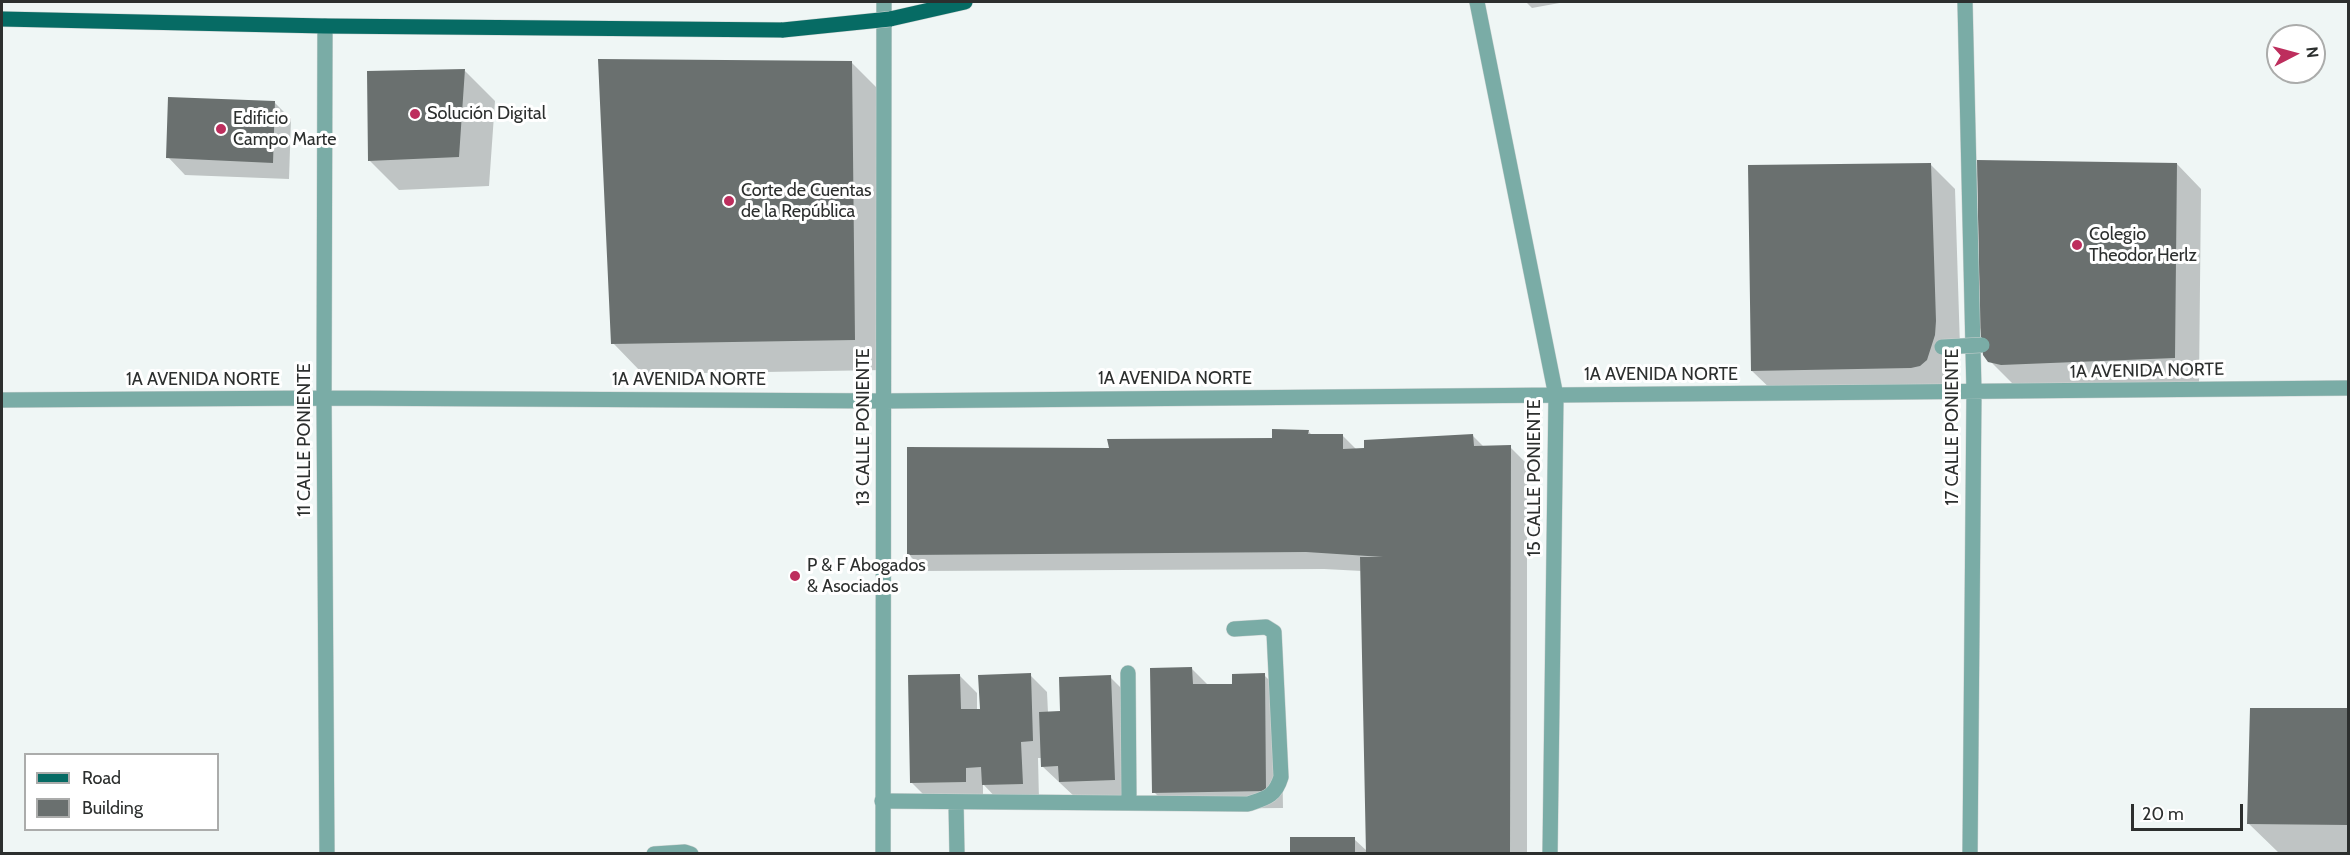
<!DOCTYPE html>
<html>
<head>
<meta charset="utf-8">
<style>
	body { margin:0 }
	#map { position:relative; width:2350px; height:855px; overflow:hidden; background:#eff6f5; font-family:Cabin,sans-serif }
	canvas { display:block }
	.frame { position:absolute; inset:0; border:3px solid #2c2f2e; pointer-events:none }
	.legend { position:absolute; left:24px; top:753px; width:195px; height:78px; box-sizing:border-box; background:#fff; border:2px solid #abacab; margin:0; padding:8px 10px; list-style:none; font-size:18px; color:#2c2f2e }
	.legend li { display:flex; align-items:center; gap:12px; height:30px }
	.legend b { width:30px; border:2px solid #abacab }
	.north { position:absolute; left:2266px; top:24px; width:60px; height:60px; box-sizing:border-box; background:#fff; border:2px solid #abacab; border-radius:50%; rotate:84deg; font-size:16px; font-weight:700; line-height:24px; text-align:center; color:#2c2f2e }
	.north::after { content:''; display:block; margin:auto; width:21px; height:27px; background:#bd2e5d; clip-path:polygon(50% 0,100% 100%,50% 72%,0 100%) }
	.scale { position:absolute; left:2131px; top:804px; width:112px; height:27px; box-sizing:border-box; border:3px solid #2c2f2e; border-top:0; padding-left:8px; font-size:18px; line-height:21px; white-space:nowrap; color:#2c2f2e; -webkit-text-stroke:4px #fff; paint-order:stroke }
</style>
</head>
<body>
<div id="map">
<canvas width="2350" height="855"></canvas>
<div class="frame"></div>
<ul class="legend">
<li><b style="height:8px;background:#066b64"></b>Road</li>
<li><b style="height:16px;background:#6a706f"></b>Building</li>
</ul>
<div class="north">N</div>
<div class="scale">20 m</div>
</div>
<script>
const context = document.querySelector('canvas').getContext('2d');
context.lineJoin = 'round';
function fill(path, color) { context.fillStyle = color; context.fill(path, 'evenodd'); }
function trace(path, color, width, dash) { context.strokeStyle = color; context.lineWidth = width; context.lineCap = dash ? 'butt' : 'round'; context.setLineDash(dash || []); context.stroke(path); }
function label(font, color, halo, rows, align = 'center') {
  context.font = font + ' Cabin,sans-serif'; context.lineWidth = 6; context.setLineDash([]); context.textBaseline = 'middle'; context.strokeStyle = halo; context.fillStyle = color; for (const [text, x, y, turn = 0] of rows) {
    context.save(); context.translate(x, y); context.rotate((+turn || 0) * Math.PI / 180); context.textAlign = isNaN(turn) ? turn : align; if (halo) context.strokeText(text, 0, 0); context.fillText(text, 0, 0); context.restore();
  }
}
const shadow = new Path2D(`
	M1526,2H1565L1532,8Z
	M852,63L882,93L885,370L643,374L613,343Z
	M465,71L495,101L489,186L399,190L369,160Z
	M274,102L291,119L289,179L185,175L168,157Z
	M1930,164L1955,189L1960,347L1959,361L1951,384L1777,395L1752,371Z
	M2177,164L2201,189L2199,382L2015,386L1990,361Z
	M1308,431L1313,436L1342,435L1357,450L1473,436L1484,447H1510L1527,464V854H1292L1354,839L1367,851L1362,571L1324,569L925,571L908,554L1110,450L1273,439Z
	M1192,669L1209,686L1233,685L1264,675L1281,692L1283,808L1171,809L1154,792Z
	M959,675L977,693V710H982L1030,675L1047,692L1048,713L1061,712L1110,677L1127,694L1131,797L1077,799L1042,766V758H1038L1039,800L1000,802L983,784V799L929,800L912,783Z
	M2251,709H2348V854L2279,853L2248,823Z`);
const building = new Path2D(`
	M598,59L852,61L855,340L611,344Z
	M465,69L459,157L368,161L367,71Z
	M168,97L275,101L273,163L166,158Z
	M1977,160L2177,163L2175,358L2001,365L1988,362L1983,355L1980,328Z
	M1931,163L1936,321L1935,335L1927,360L1920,366L1911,368L1751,371L1748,165Z
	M1272,429L1309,430L1308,434H1343V449L1364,448V440L1473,434L1474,446L1511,445L1510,854H1366L1360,557H1383L1306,552L907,555V447L1109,448L1107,439L1272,438Z
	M1192,667L1193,684H1232V674L1265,673L1266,791L1152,793L1150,668Z
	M1031,673L1033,741L1021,742L1023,784L982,785L981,767L966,768V782L910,783L908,675L960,674L961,709H980L978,675Z
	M1111,675L1115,780L1059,782L1058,766L1041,767L1039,712L1060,711L1059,677Z
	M2250,708H2348V825L2247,824Z
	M1290,837H1355V854H1290Z`);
const lane = new Path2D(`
	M1128,673L1129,803
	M882,801L1248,804C1266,798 1275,797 1281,777L1274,632L1266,627L1234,629
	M956,802L957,854
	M654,854L685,852L691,854`);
const street = new Path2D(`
	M1477,2L1556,396L1550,854
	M1965,2L1974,392L1970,854
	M325,26L324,398L327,854
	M2,400L324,398L884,401L2348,388
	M883,854L884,2`);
const primary = new Path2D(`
	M2,19L325,26L783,30
	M890,19L965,2`);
const streetBridge = new Path2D(`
	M1942,347L1982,345`);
const primaryBridge = new Path2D(`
	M783,30L890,19`);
const markers = [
	[415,114,6,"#bd2e5d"],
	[221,129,6,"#bd2e5d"],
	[729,201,6,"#bd2e5d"],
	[2077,245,6,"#bd2e5d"],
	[795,576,6,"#bd2e5d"]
];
const poiNames = [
	["Solución Digital",427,114],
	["Edificio",233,119],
	["Campo Marte",233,140],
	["Corte de Cuentas",741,191],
	["de la República",741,212],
	["Colegio",2089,235],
	["Theodor Herlz",2089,256],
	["P & F Abogados",807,566],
	["& Asociados",807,587]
];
const streetNames = [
	["1A AVENIDA NORTE",2147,371,-1],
	["1A AVENIDA NORTE",1661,375],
	["1A AVENIDA NORTE",1175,379],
	["1A AVENIDA NORTE",203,380],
	["1A AVENIDA NORTE",689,380],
	["13 CALLE PONIENTE",864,427,-90],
	["17 CALLE PONIENTE",1953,427,-90],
	["11 CALLE PONIENTE",305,440,-90],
	["15 CALLE PONIENTE",1535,478,-90]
];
fill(shadow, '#0003');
fill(building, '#6a706f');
trace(lane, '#ccd2d1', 16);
trace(street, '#ccd2d1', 16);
trace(primary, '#ccd2d1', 16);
trace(lane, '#7aaca6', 15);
trace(street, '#7aaca6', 15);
trace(primary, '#066b64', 15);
trace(streetBridge, '#ccd2d1', 16, []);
trace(primaryBridge, '#ccd2d1', 16, []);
trace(streetBridge, '#7aaca6', 15);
trace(primaryBridge, '#066b64', 15);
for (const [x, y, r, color] of markers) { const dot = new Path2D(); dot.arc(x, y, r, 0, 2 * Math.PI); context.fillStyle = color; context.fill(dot); trace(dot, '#fff', 2); }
label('18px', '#2c2f2e', '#fff', poiNames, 'left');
label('18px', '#2c2f2e', '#fff', streetNames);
</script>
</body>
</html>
